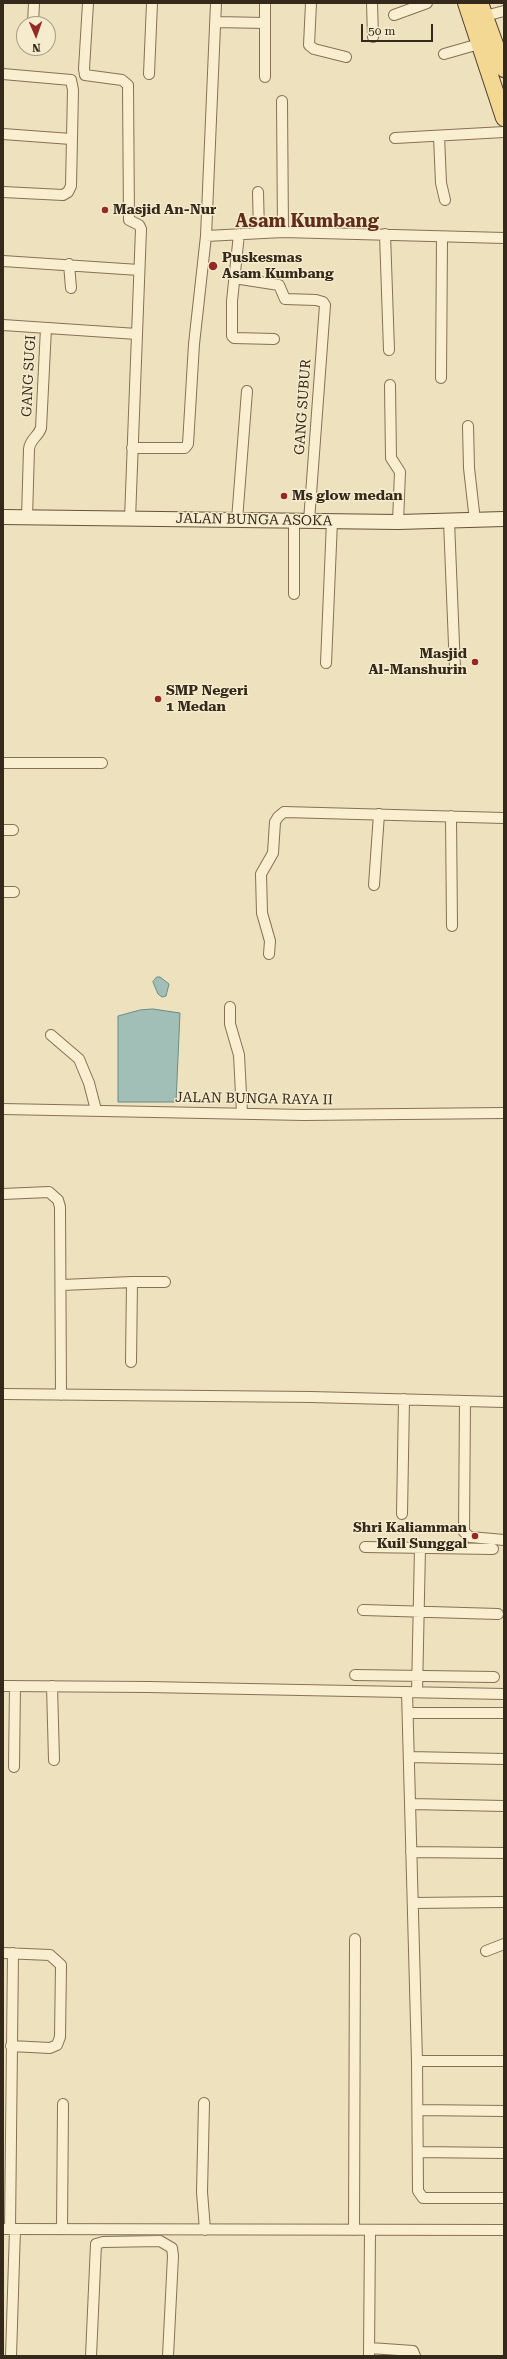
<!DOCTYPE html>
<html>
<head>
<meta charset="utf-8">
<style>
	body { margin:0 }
	#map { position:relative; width:507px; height:2359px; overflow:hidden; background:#eee1bd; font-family:"Roboto Serif",serif }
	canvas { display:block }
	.frame { position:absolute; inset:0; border:4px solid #35291b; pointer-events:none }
	.north { position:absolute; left:16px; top:16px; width:40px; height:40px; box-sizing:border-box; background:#f5ebcd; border:1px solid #a89d86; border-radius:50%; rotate:178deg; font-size:11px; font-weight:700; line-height:16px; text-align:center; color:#35291b }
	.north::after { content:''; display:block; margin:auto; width:14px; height:18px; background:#952926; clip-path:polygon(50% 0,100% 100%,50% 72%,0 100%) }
	.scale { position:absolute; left:361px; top:24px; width:72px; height:18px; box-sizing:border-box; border:2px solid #35291b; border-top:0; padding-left:5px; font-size:12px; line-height:14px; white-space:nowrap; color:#35291b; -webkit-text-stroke:3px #f5ebcd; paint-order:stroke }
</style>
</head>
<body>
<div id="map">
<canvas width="507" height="2359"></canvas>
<div class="frame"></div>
<div class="north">N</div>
<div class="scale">50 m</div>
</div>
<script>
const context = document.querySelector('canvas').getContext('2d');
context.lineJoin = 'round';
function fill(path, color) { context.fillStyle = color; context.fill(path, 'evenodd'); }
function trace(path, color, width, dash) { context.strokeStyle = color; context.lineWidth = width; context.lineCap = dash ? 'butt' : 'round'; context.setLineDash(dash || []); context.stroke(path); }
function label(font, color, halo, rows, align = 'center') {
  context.font = font + ' "Roboto Serif",serif'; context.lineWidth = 3; context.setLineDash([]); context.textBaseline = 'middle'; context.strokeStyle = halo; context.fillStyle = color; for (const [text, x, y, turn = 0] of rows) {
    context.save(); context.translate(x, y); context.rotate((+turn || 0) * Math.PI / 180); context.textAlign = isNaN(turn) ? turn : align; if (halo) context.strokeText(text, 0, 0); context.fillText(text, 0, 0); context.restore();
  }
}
const water = new Path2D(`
	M157,977H160L169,984L166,996L162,997L158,994L153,982Z
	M153,1009L180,1013L176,1102H118V1016L140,1010Z`);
const street = new Path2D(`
	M88,3L84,69L85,75L122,80L128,85L129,220L139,225L141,229L130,519
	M311,3L309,45L314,49L346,57
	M372,3L373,37
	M394,15L427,3
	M485,16L504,11
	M216,22L265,23
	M33,24L34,3
	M444,54L479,44
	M3,74L71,80L73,90L71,186L68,192L63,195L3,192
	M149,74L152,3
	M265,77V3
	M282,101L283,232
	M3,134L71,139
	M439,136L441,183L445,200
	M395,138L504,132
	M258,192L259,232
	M239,234L232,301V336L234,338L274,339
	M385,234L389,350
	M206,236L283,232L504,238
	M3,261L139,270
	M69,264L71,288
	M234,278L279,285L285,299L316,300L323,302L325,305L309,521
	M3,325L137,334
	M441,378L442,238
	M390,385L391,458L400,472L398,522
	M468,426L469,468L475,521
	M132,448H185L188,444L194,344L206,236L216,3
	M27,518L29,449C30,439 38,437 41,428L46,328
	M237,520L247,391
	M294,521V594
	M449,521L455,669
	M326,663L332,521
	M3,763H102
	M451,816L452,926
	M3,830H13
	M374,885L379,814
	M3,892H14
	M269,954L270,941L262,913L261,874L273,853L275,822L278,817L284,812L504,818
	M230,1007V1024L239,1055L242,1113
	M51,1035L79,1059L89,1083L96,1110
	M3,1109L304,1115L504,1113
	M3,1194L49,1192L58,1200L60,1207L61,1395
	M132,1282H165
	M62,1285L132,1282L131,1362
	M3,1394L311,1397L504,1402
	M465,1401L464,1532L470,1537L504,1540
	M402,1514L404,1399
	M365,1547L493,1549
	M363,1610L498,1614
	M355,1675L494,1677
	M3,1686L148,1687L504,1694
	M52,1686L54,1760
	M407,1692L417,2061L418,2191L423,2198H504
	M417,1692L420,1548
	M408,1713H504
	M410,1757L504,1759
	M14,1767L15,1686
	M411,1804L504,1806
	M411,1852L504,1853
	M413,1903L504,1902
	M486,1951L504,1944
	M3,1953L50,1955L61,1965L60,2037L57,2045L50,2048L11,2046
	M417,2061H504
	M204,2103L202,2192L205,2230
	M418,2110L504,2111
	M418,2152L504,2153
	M3,2229L504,2230
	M10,2229L13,1953
	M62,2229L63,2104
	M354,2230L355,1939
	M370,2348L413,2351L415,2356
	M11,2356L15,2229
	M91,2356L96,2244L103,2242L160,2241L172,2248L173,2256L168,2356
	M369,2356L370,2230`);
const secondary = new Path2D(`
	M3,517L398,522L504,519`);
const primary = new Path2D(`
	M466,3L504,118
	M480,3L504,69`);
const markers = [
	[105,210,4,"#952926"],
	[213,266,5,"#952926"],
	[284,496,4,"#952926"],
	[475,662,4,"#952926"],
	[158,699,4,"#952926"],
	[475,1536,4,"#952926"]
];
const poiNames = [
	["Masjid An-Nur",113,210],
	["Puskesmas",222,258],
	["Asam Kumbang",222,274],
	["Ms glow medan",292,496],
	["Masjid",467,654,"right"],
	["Al-Manshurin",467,670,"right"],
	["SMP Negeri",166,691],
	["1 Medan",166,707],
	["Shri Kaliamman",467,1528,"right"],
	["Kuil Sunggal",467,1544,"right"]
];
const streetNames = [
	["GANG SUGI",29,376,-87],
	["GANG SUBUR",303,407,-86],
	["JALAN BUNGA ASOKA",254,520,1],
	["JALAN BUNGA RAYA II",254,1099,1]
];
const districtNames = [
	["Asam Kumbang",307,222]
];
fill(water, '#a1bfb7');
trace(water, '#698c85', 1);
trace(street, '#867156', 12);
trace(secondary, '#67523a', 16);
trace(primary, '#533f2b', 18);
trace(street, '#f9eed0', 10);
trace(secondary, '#f9eed0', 14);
trace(primary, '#f3d893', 16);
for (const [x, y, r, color] of markers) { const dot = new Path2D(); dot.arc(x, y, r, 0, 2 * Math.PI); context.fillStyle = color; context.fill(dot); trace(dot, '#f5ebcd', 1.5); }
label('bold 14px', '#35291b', '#f5ebcd', poiNames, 'left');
label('14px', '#35291b', '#f5ebcd', streetNames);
label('bold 18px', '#622c1a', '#f5ebcd', districtNames);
</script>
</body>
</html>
